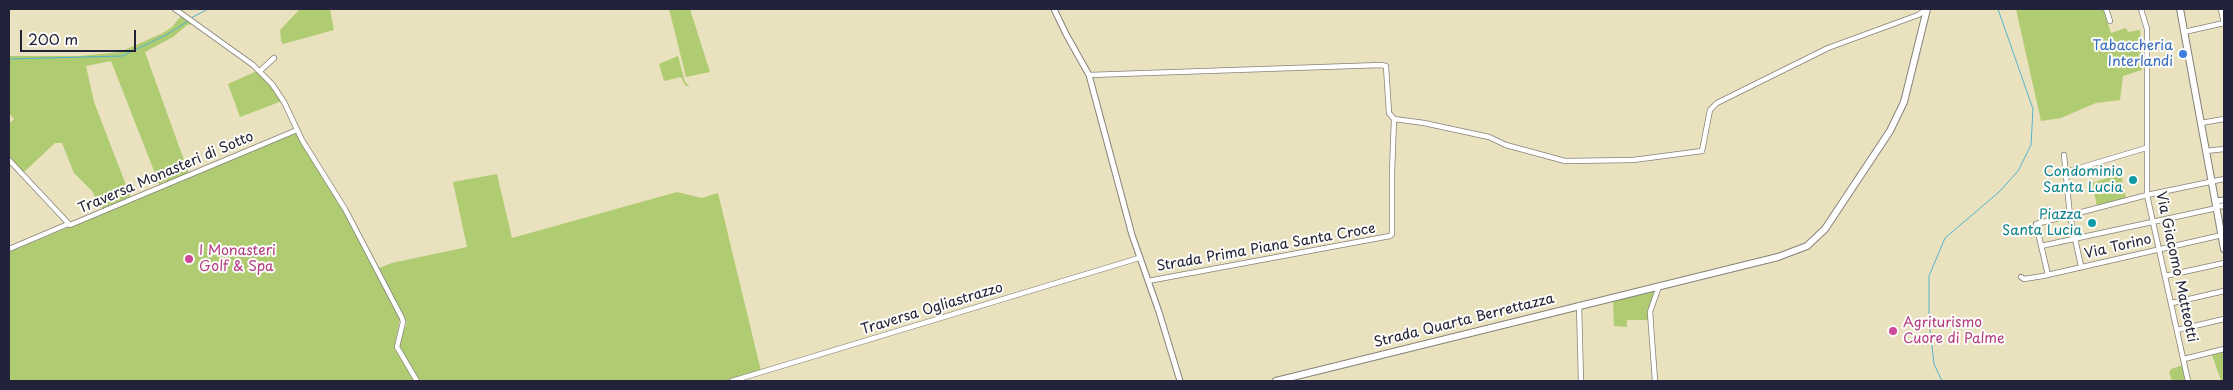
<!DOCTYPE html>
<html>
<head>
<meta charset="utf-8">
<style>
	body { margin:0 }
	#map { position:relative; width:2233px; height:390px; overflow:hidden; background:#eae1be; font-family:"Playpen Sans",sans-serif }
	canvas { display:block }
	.frame { position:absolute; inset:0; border:10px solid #22223b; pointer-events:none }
	.scale { position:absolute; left:20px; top:30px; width:116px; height:22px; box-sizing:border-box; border:2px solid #22223b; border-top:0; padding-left:6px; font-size:15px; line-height:18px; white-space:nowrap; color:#22223b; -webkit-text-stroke:4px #fdfcf7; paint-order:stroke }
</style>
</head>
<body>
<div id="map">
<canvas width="2233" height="390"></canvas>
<div class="frame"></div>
<div class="scale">200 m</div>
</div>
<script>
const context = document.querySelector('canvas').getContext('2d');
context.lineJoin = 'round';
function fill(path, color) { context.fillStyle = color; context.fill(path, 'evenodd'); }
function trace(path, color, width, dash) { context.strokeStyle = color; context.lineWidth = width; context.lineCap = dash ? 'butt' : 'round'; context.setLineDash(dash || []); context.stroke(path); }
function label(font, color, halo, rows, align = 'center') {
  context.font = font + ' "Playpen Sans",sans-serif'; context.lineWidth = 4; context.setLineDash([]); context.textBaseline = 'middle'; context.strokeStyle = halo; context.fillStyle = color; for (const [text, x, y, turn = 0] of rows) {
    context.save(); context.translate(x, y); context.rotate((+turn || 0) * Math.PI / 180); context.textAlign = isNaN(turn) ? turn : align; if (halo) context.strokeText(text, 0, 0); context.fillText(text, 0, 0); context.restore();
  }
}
const green = new Path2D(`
	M300,9H330L334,30L283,44L281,41L280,30Z
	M669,9H690L710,72L686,77Z
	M2016,9H2103L2111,33L2126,28L2128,32L2140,30L2142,70L2123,76L2120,100L2096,103L2061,118L2041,121Z
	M181,16L193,24L187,25L173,37L145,52L189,174L167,184L164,181L160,186L111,61L86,66L94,102L131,198L103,209L101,207L99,208L93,192L74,173L62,143H55L23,173L9,158V124L14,119L9,113V56H80L120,52L163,33L172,27Z
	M678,56L685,82L690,87L685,85L681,77L664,81L659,64Z
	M257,71L282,101L240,117L228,84Z
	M293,134H296L344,212L400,318L394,348L415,381H9V252Z
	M497,174L512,238L677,192L702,198L718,193L761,371L727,381H419L399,347V341L407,323L379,268L392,263L467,247L453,182Z
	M2121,174L2126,198L2097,206L2092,183Z
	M1655,290L1656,293L1649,307V320H1627V327L1614,326L1613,300Z
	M2224,352V381H2221L2212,355Z
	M2183,365L2186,381H2172L2169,373L2171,369Z`);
const stream = new Path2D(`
	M191,18L208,9
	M9,59L122,56L166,35L188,21
	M1942,381L1934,364L1929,320V276L1945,238L1999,192L2018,171L2031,145L2033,109L1998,9`);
const minor = new Path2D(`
	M175,9L253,65L272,84L284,102L302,140L345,209L402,318L403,322L397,347L417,381
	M2106,9L2110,21
	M2141,9L2147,29V195L2188,381
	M2221,9L2224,24
	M2184,32L2224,23
	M260,71L274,58
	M1089,75L1381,65L1386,66L1389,113L1394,119L1424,123L1489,137L1506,145L1565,161L1633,160L1702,151L1710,110L1717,103L1828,48L1918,15L1926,10
	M2201,123L2224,119
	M2206,151L2224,149
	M2064,155L2070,216L2081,266
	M9,160L70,225L297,130
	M2066,172L2146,148
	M2041,246L2217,208
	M9,249L68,224
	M2048,275L2036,224L2147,195L2224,179
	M2165,276L2224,263
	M2021,277L2024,279L2043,276L2222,235
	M1148,281L1390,236L1392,234V173L1394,119
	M2172,303L2224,291
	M1579,305L1581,381
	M2177,330L2224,319
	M2184,359L2224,349
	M732,381L1139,258
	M1655,381L1650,312L1659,286`);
const tertiary = new Path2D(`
	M1054,9L1066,34L1089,75L1132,235L1159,312L1180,381
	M2215,201L2224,200
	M2216,206H2224`);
const secondary = new Path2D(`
	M2180,9L2224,249
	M1276,381L1778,257L1807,246L1825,229L1890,131L1904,102L1927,9`);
const markers = [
	[2183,54,5,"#3f7fe0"],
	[2133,180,5,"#0f9aa8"],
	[2092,223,5,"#0f9aa8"],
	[189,259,5,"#d1479c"],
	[1893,331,5,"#d1479c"]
];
const shopNames = [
	["Tabaccheria",2173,46],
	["Interlandi",2173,62]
];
const cultureNames = [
	["Condominio",2123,172],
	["Santa Lucia",2123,188],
	["Piazza",2082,215],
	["Santa Lucia",2082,231]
];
const streetNames = [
	["Traversa Monasteri di Sotto",166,173,-23],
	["Via Torino",2118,247,-13],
	["Strada Prima Piana Santa Croce",1266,248,-10],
	["Via Giacomo Matteotti",2176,267,78],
	["Traversa Ogliastrazzo",932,309,-17],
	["Strada Quarta Berrettazza",1464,321,-14]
];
const hotelNames = [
	["I Monasteri",199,251],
	["Golf & Spa",199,267],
	["Agriturismo",1903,323],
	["Cuore di Palme",1903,339]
];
fill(green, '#b0cc72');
trace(stream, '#50b4cf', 1);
trace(minor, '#86827c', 6);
trace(tertiary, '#86827c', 7);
trace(secondary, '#86827c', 8);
trace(minor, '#fff', 4.5);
trace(tertiary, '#fff', 5);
trace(secondary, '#fff', 6);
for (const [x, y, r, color] of markers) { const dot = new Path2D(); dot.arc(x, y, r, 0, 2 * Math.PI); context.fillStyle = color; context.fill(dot); trace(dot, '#fdfcf7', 2); }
label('14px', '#366cbe', '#fdfcf7', shopNames, 'right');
label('14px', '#0d838f', '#fdfcf7', cultureNames, 'right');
label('14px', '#22223b', '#fdfcf7', streetNames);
label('14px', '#b23c85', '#fdfcf7', hotelNames, 'left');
</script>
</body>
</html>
